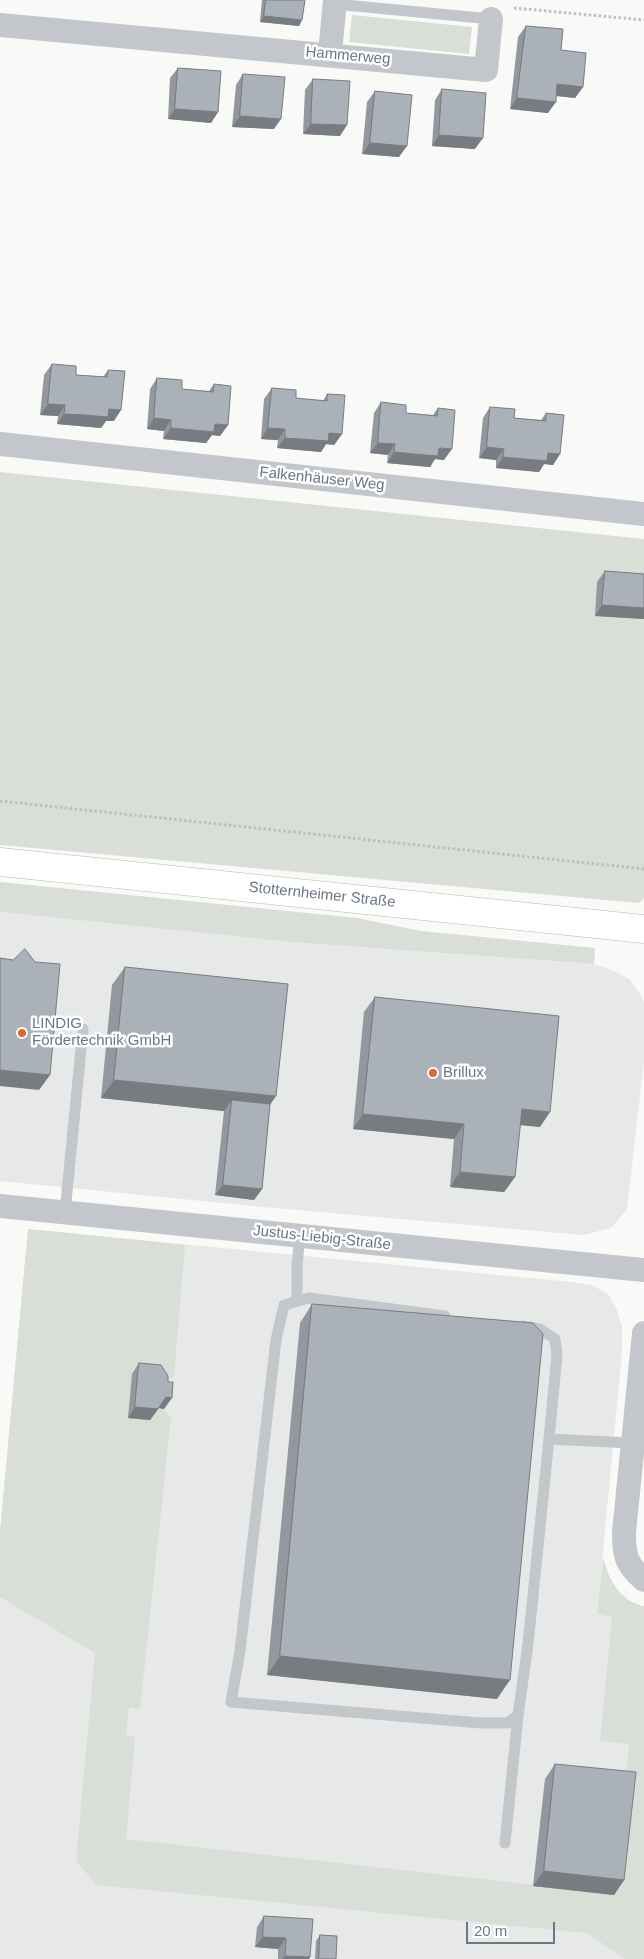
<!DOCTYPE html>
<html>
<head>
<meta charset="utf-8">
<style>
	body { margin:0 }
	#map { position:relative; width:644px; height:1959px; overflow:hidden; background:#f9f9f7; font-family:Arial,sans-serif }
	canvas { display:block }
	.scale { position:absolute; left:466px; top:1922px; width:89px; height:22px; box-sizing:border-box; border:2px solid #6a7787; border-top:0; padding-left:6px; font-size:15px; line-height:18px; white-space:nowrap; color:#6a7787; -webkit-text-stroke:4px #fff; paint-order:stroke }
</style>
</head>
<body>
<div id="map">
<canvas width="644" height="1959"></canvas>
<div class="scale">20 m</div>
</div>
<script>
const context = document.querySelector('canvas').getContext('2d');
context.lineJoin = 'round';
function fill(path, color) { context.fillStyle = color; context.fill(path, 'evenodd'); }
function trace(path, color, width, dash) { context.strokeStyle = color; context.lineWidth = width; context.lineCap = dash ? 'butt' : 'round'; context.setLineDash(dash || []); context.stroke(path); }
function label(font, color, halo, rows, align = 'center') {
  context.font = font + ' Arial,sans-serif'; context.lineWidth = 5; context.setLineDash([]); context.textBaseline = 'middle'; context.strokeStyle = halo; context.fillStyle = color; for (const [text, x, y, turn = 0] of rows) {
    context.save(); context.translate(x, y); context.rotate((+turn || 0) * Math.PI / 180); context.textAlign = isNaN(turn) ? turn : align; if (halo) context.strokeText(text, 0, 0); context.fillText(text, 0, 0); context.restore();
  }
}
const built = new Path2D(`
	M0,912L290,942L594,964L612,970L629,979L641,995L644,1003V1061L627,1210L611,1228L583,1235L263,1207L0,1181Z
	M28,1229L571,1282L592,1285L608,1294L617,1310L622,1327V1353L597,1614L644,1620V1959H0V1532Z`);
const green = new Path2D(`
	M352,15L472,27L469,54L349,42Z
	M0,472L644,539V585L595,616L644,619V898L639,903L0,845Z
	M0,882L357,918L421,931L595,948L594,964L290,942L0,912Z
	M28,1229L185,1245L174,1376L161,1386L150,1419L159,1408L164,1409L171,1417L140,1709L129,1708L126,1735L135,1737L126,1839L614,1894L629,1744L600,1741L612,1617L597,1614L603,1557C608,1578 620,1602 644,1606V1959H625L587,1933L97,1885L76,1861L95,1653L0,1597V1532Z`);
const path = new Path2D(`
	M514,8L644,20
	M0,801L644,869`);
const lane = new Path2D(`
	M335,4L491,19
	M65,1212L83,1029
	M297,1301V1265L300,1236
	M445,1316L309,1298L284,1305L276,1340L240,1651L231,1702L481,1723H507L518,1716L528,1644L549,1439L632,1443
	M523,1326L540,1329L555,1339L557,1355L549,1439
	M505,1843L518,1716`);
const street = new Path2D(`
	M0,25L486,70L491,19
	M330,54L335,0
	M0,444L644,514
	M0,1206L644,1270
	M644,1333L624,1532C624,1556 626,1564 644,1580`);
const secondary = new Path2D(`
	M0,862L644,929`);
const wall = new Path2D(`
	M262,0H305L302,20L299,26L260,22Z
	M526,26L561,50L583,87L575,98L556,96L548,113L510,109L518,37Z
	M178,68L218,112L211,123L168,119L170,78Z
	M243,74L274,129L232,127L236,85Z
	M313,79L340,136L303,134L305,90Z
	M442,89L475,149L432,146L435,100Z
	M375,91L399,157L362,154L367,102Z
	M52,364L76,375L103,377L108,370L114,421H106L101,428L57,424L58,416L40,415L44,375Z
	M157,378L182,389L209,391L214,384L228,425L220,436L212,435L206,443L163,439L164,431L147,429L150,389Z
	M272,388L296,398L323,401L327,394L342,434L334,445L326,444L321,452L277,448L278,440L261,439L264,399Z
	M381,402L406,413L433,415L438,408L444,460L435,459L430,467L407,465L387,463L388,455L370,453L374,413Z
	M490,407L514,418L541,420L546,413L560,454L553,465L544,464L539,472L496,468V460L479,458L483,418Z
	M605,571L644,574V619L595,616L597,582Z
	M125,967L276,1096L270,1104L262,1189L254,1200L215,1195L224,1111L101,1098L112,985Z
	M375,997L540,1127L520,1125L515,1177L504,1192L450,1187L454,1139L353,1129L364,1012Z
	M312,1304L497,1699L267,1675L300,1323Z
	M139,1363L164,1409L159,1408L150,1420L128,1418L132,1374Z
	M555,1764L624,1880L614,1895L533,1886L545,1779Z
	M264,1916L310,1957L309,1959H278V1949L255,1947L257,1927Z
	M320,1935L336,1959H315L316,1941Z`);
const shadedWall = new Path2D(`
	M264,16L302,20L299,26L260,22Z
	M557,84L583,87L575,98L549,95Z
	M517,98L556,102L548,113L510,109Z
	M175,109L218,112L211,123L168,119Z
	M240,116L281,119L274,129L232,127Z
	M311,124L347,125L340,136L303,134Z
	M439,135L483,138L475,149L432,146Z
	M370,143L407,146L399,157L362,154Z
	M48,404L65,405L58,416L40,415Z
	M109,409L121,410L114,421H106L101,428L57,424L64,414Z
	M154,418L171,420L164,431L147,429Z
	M215,424L228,425L220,436L212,435L206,443L163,439L171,428Z
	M268,428L285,429L278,440L261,439Z
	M329,433L342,434L334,445L326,444L321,452L277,448L285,438Z
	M378,443L395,444L388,455L370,453Z
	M487,447L504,449L496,460L479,458Z
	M439,448L452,449L444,460L435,459L430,467L387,463L394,452Z
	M548,453L560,454L553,465L544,464L539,472L496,468L503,457Z
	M602,605L644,608V619L595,616Z
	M0,1070L50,1075L39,1090L0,1086Z
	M114,1080L276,1096L263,1115L232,1100L224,1111L101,1098Z
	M522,1109L550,1112L540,1127L511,1124Z
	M363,1114L464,1124L454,1139L353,1129Z
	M460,1172L515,1177L504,1192L450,1187Z
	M223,1185L262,1189L254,1200L215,1195Z
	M166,1397L172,1398L164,1409L159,1408L150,1420L128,1418L135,1407Z
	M280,1656L510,1680L497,1699L267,1675Z
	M544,1871L624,1880L614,1895L533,1886Z
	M263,1937L286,1938L278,1949L255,1947Z
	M285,1956L310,1957L309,1959H282Z`);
const building = new Path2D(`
	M266,0H305L302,20L264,16Z
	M526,26L563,29L561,50L586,53L583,87L557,84L556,102L517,98Z
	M178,68L221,71L218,112L175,109Z
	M243,74L285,77L281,119L240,116Z
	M313,79L350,81L347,125L311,124Z
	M442,89L486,93L483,138L439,135Z
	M375,91L412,95L407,146L370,143Z
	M52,364L76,366V375L107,377L108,370L125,371L121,410L109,409L108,417L84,415L64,414L65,405L48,404Z
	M157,378L182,380V389L213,392L214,384L231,386L228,425L215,424L214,432L171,428V420L154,418Z
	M272,388L296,390V398L327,401V394L345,395L342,434L329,433L328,441L285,438V429L268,428Z
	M381,402L406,405V413L437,416L438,408L455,410L452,449L439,448L438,456L414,454L394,452L395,444L378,443Z
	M490,407L515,409L514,418L546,421V413L564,415L560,454L548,453L547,461L503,457L504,449L487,447Z
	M605,571L644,574V608L602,605Z
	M25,949L35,962L60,964L50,1075L0,1070V958L13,960Z
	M125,967L288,984L276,1096L114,1080Z
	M375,997L559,1016L550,1112L522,1109L515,1177L460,1172L464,1124L363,1114Z
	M232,1100L270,1104L262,1189L223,1185Z
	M312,1304L533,1323L543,1334L510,1680L280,1656Z
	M139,1363L161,1365L168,1376V1382H173L172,1398L166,1397L158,1409L135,1407Z
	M555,1764L636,1772L624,1880L544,1871Z
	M264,1916L313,1919L310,1957L285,1956L286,1938L263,1937Z
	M320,1935L337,1936L336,1959H319Z`);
const markers = [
	[22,1033,5,"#db6a35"],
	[433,1073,5,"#db6a35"]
];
const streetNames = [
	["Hammerweg",348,56,5],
	["Falkenhäuser Weg",322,479,6],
	["Stotternheimer Straße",322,895,6],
	["Justus-Liebig-Straße",322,1238,6]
];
const poiNames = [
	["LINDIG",32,1024],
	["Fördertechnik GmbH",32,1041],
	["Brillux",443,1073]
];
fill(built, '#e7e8e8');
fill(green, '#d9ded6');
trace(secondary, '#b5babf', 29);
trace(path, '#bdbfc2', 3, [2.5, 2.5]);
trace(lane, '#c3c6ca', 11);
trace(street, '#c3c6ca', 24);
trace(secondary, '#fff', 28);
fill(wall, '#92989e');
fill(shadedWall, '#777c81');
fill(building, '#aab1b8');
trace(building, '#777c81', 1);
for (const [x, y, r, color] of markers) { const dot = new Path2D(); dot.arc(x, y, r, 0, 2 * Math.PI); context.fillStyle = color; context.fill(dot); trace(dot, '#fff', 2); }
label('15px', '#6a7787', '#fff', streetNames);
label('15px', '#6a7787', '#fff', poiNames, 'left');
</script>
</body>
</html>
